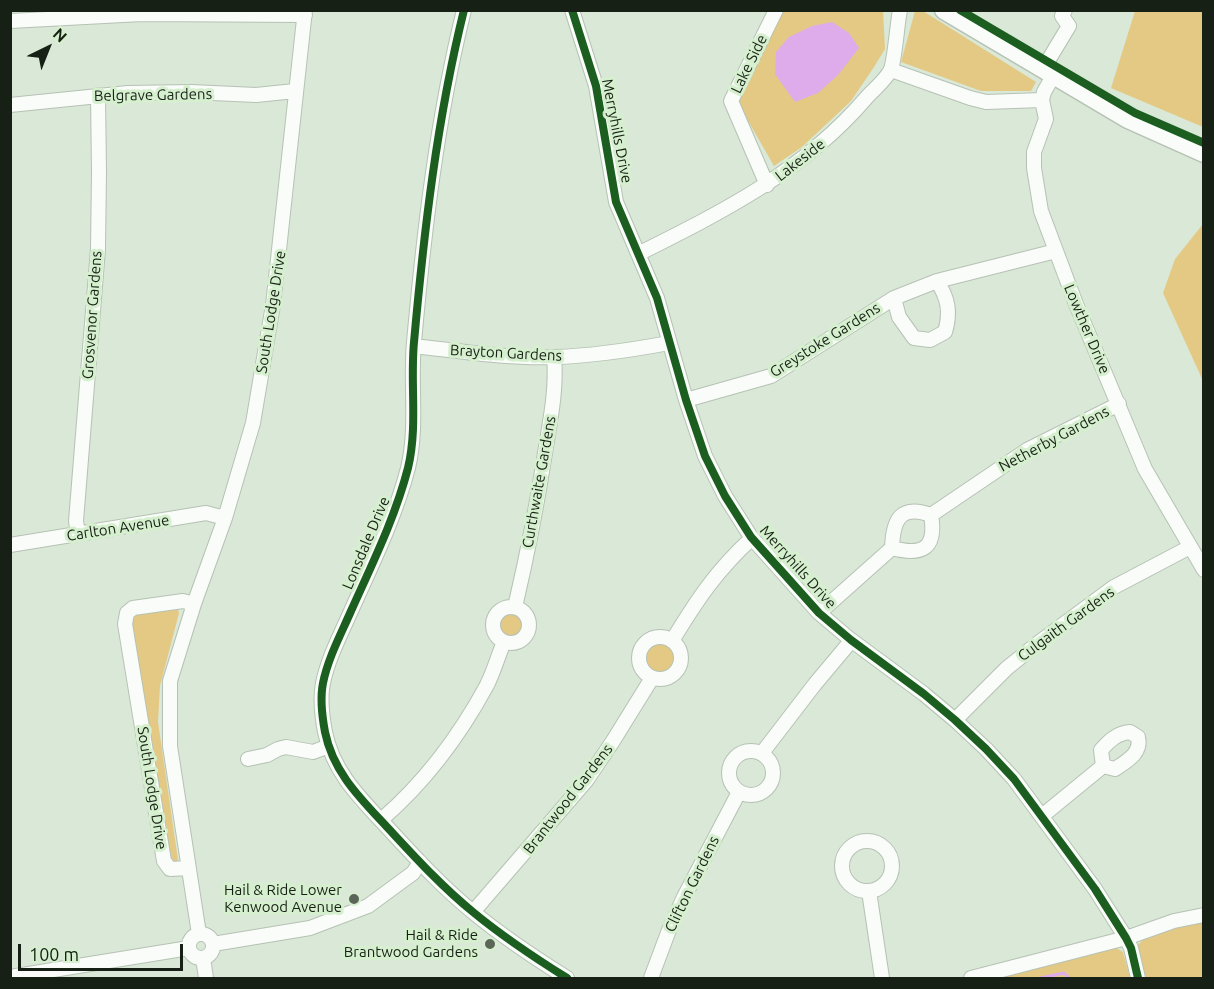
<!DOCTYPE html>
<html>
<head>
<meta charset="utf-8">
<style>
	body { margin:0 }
	#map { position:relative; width:1214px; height:989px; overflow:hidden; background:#dae8d7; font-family:Ubuntu,sans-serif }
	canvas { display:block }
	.frame { position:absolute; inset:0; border:12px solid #172015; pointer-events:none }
	.north { position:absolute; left:18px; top:18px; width:60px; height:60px; -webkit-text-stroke:4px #d6f0cf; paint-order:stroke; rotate:43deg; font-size:16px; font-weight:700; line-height:24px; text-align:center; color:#172015 }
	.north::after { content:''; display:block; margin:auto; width:21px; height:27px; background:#172015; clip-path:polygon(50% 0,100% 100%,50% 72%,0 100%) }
	.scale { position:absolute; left:18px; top:944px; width:165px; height:27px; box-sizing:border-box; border:3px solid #172015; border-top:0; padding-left:8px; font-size:18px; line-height:21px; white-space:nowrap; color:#172015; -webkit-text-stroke:4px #d6f0cf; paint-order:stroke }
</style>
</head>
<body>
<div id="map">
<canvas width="1214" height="989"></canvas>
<div class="frame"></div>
<div class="north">N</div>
<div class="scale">100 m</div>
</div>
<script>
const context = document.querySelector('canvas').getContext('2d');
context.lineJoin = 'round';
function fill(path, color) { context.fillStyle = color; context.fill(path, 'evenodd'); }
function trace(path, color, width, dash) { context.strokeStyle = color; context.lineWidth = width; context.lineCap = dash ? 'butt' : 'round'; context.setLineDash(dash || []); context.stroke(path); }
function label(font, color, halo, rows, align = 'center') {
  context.font = font + ' Ubuntu,sans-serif'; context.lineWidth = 6; context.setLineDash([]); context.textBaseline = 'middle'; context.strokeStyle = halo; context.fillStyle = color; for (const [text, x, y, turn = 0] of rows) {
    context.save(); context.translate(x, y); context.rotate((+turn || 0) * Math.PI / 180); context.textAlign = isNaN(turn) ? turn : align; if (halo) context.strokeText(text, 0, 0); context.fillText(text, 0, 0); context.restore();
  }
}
const green = new Path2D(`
	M780,11H883L885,49L874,67L851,101L802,147L774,166L736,100Z
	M915,11H923L1036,82L1031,91H981L901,62Z
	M1135,11H1203V127L1111,88Z
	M1203,224V381L1163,293L1175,259Z
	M173,607L178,610L179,613L160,686L158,722L178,860L176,864L169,858L130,623C138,607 156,609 173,607Z
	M499 625a12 12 0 1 1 24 0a12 12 0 1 1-24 0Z
	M646 658a14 14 0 1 1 28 0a14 14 0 1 1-28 0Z
	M1203,919V978H1144L1137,946L1147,935Z
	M1113,946L1123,952L1130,978H993Z`);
const water = new Path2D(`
	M832,22L849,33L859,48L838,75L818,93L795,102L775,74L776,52L789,37L812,26Z`);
const stream = new Path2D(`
	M1040,978L1064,973L1069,978`);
const minor = new Path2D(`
	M464,10C437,119 424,231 414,342C410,384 418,426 408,468C395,518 372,564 351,611C341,634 328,658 323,683C320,698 322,716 325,732C333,772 360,798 387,827C414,856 442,887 473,912C502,936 535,958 567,978
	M572,10L596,86L616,202L657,298L686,400L705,456L725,496L751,537L819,613L851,640L924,694L955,720L986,749L1014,779L1095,889L1126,938L1131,948L1138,978
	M10,21L142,14L305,15
	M1043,69L1069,26L1062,16L1065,10
	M891,70L970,98L986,102L1042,100
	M1053,76L1044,92L1042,100L1046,119L1034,152V168L1041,211L1076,304L1145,469L1204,570
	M10,105L128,93L191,92L256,95L295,91
	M767,185L731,101L776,10
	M638,254C724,211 804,171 867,97C874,89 887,79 891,69C895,58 897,25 900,10
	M894,298L899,317L914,338L930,340L945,332C951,312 948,298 937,281
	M414,346C460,351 508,359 555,357C594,356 631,350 669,343
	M686,400L771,376L894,298L937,281L1056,251
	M78,534L76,521L98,249L99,172L98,95
	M10,545L206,513L225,518
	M892,548C922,556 937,549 931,515
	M493 625a18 18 0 1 1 36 0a18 18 0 1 1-36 0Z
	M515,607C527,556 537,505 545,453C550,421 557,389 554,357
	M819,613L892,548C893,520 900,504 931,515L1027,450L1119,404
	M639 658a21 21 0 1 1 42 0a21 21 0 1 1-42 0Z
	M672,641C697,600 716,571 752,538
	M955,720L1007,668L1037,644L1114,587L1190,547
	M729 773a22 22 0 1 1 44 0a22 22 0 1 1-44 0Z
	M762,753L815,684L851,641
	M248,759L267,755L278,749L286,747L313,752L329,746
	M1042,816L1103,766L1101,750C1109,741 1117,733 1130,732L1138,737C1142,753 1127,761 1115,769L1103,766
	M381,820C424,783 460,735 487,685C494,671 498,656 504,642
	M842 866a25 25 0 1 1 50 0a25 25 0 1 1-50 0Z
	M189,868L170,869L164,861L125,624L127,613L133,608L183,601L194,604
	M869,891L882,978
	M473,912L586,781L613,741L652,678
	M189 946a12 12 0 1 1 24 0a12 12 0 1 1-24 0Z
	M199,934L170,746V681L194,604L225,518L253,423L273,305L305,10
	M213,944L310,928L368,906L413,873L420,862
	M203,958L206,978
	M10,977L189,948
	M651,978L669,930L684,897L739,792
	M971,978L1126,938L1174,921L1204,915`);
const major = new Path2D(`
	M944,10L1128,119L1204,153`);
const cycleway = new Path2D(`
	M464,10C437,119 424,231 414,342C410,384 418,426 408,468C395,518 372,564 351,611C341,634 328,658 323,683C320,698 322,716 325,732C333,772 360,798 387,827C414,856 442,887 473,912C502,936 535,958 567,978
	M572,10L596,86L616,202L657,298L686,400L705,456L725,496L751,537L819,613L851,640L924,694L955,720L986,749L1014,779L1095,889L1126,938L1131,948L1138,978
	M960,10L1135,113L1204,143`);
const markers = [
	[354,899,6,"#5b6659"],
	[490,944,6,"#5b6659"]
];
const streetNames = [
	["Lake Side",749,64,-64],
	["Belgrave Gardens",153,95,-1],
	["Merryhills Drive",617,131,79],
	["Lakeside",800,160,-38],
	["South Lodge Drive",271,312,-81],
	["Grosvenor Gardens",92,315,-86],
	["Lowther Drive",1087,329,67],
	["Greystoke Gardens",825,340,-32],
	["Brayton Gardens",506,353,3],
	["Netherby Gardens",1054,439,-28],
	["Curthwaite Gardens",539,482,-80],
	["Carlton Avenue",118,528,-9],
	["Lonsdale Drive",366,543,-67],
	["Merryhills Drive",798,567,48],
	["Culgaith Gardens",1066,624,-36],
	["South Lodge Drive",152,788,81],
	["Brantwood Gardens",568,799,-52],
	["Clifton Gardens",692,884,-64]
];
const poiNames = [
	["Hail & Ride Lower",342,890],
	["Kenwood Avenue",342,907],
	["Hail & Ride",478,935],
	["Brantwood Gardens",478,952]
];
fill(green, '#e4c984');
fill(water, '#deaceb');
trace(stream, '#deaceb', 3);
trace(minor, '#b6c2b4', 16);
trace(major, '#b6c2b4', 21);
trace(minor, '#f9fcf9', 14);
trace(major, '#f9fcf9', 18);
trace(cycleway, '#1b5e20', 8);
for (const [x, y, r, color] of markers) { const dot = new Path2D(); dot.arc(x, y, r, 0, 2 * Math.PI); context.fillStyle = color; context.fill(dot); trace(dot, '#d6f0cf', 2); }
label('15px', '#172015', '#d6f0cf', streetNames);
label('15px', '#172015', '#d6f0cf', poiNames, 'right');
</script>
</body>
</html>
